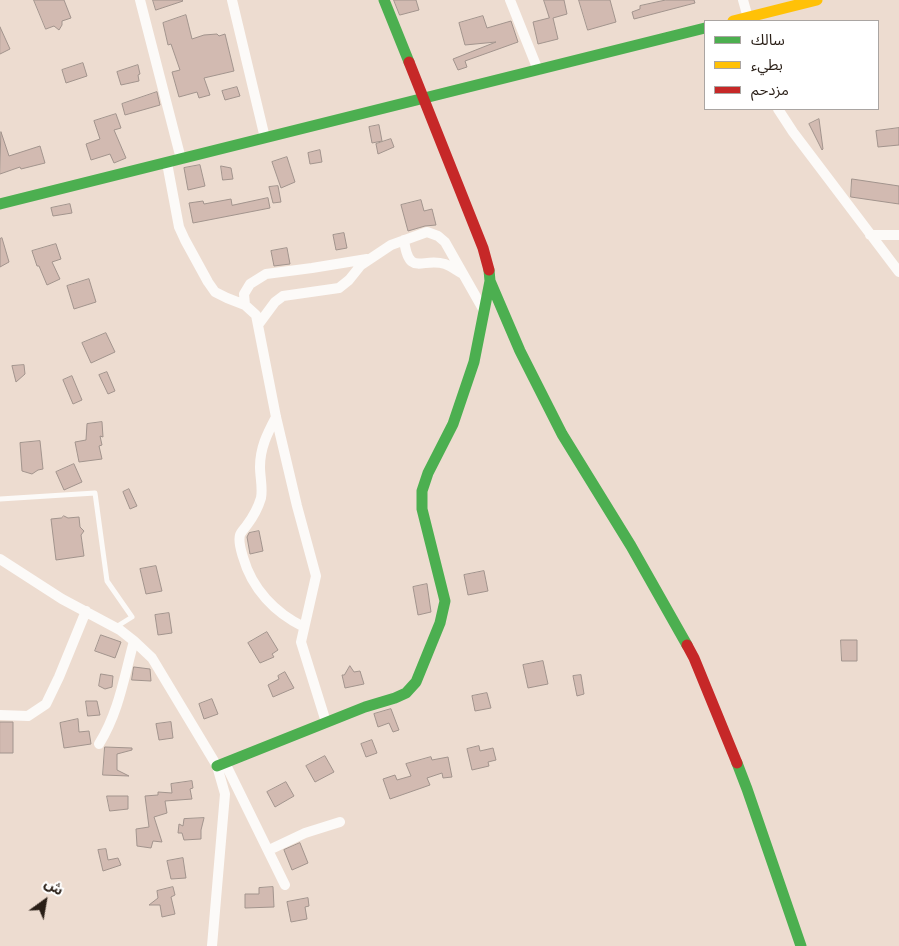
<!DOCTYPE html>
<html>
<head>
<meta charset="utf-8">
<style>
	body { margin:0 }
	#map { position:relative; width:899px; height:946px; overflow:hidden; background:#eddcd0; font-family:Overpass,"Noto Sans Arabic",sans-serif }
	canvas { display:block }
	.legend { position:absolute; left:704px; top:20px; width:175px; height:90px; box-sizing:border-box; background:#fff; border:1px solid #aaa5a2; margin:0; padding:6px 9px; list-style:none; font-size:15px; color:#2a1f17 }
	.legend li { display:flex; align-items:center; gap:10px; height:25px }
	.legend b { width:25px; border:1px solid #aaa5a2 }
	.north { position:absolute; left:20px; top:876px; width:50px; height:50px; -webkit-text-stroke:4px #fff; paint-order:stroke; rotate:32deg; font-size:14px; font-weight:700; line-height:20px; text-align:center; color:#2a1f17 }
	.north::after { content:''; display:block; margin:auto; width:18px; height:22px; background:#2a1f17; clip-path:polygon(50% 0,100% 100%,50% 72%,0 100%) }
</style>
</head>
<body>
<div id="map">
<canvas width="899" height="946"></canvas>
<ul class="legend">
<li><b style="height:6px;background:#4caf50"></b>سالك</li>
<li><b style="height:6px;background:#ffc107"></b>بطيء</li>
<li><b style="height:6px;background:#c62828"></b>مزدحم</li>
</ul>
<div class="north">ش</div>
</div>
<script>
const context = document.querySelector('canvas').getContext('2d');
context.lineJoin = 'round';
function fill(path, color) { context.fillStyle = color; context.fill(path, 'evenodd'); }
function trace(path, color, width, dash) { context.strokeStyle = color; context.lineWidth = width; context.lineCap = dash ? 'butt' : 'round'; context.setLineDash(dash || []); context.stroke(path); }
const building = new Path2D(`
	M34,0H64L71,18L62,21V25L59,30L54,26L46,29Z
	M153,0H182L183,1L156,10Z
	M394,0H416L419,10L400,15Z
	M544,0H564L567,14L553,18L558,39L538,44L533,22L549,18Z
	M579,0H610L616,22L588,30Z
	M666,0H694L695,3L634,19L632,12L640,9V6Z
	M186,15L192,39L204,35L217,34L219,36L225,34L234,71L204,78L210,95L199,98L197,92L179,97L172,72L180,70L171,44L168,45L163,23Z
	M483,16L487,28L511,21L518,42L465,61L467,67L458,70L453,59L496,42L465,45L459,23Z
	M0,27L10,49L0,54Z
	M83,63L87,76L66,83L62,70Z
	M138,65L140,74L138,75L139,81L121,85L117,72Z
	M237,87L240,96L225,100L222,91Z
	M157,92L160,105L125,115L122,104Z
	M116,114L121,128L114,130L126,158L114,163L110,154L91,160L86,144L100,139L94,121Z
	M819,119L823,149L822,150L809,124Z
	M379,125L382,141L372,143L369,127Z
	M899,128V145L878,147L876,131Z
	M1,132L9,156L40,146L45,163L21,169L20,167L0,174Z
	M391,139L394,147L378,154L376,144Z
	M320,150L322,162L310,164L308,153Z
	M287,157L295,182L281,188L272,162Z
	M200,165L205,186L188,190L184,168Z
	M221,166L231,168L233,179L223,180Z
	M852,179L899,186V204L851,197Z
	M278,186L281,202L273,203L269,187Z
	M268,198L270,208L193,223L189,203L203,201L204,204L231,199L232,205Z
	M421,200L424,211L432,209L436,225L425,226L408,231L401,205Z
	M70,204L72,213L53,216L51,208Z
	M344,233L347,248L336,250L333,235Z
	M2,238L9,262L0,267V239Z
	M56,244L61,259L52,262L60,279L47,285L39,266H37L32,251Z
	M287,248L290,264L274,266L271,251Z
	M89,279L96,302L74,309L67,286Z
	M106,333L115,352L91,363L82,343Z
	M24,365L25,374L16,382L12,366Z
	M107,372L115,391L108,394L99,375Z
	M72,376L82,400L73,404L63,380Z
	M102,422L103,437L100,436L102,445L99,446L102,459L79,462L75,442L86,440L87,424Z
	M40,441L43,469L38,470L32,474L22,471L20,443Z
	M74,464L82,482L64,490L56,472Z
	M129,489L137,506L130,509L123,492Z
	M64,516L68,518L79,517L80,527L84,531L81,535L84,556L56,560L51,519L61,518Z
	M259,531L263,551L250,554L247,537L249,533Z
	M156,566L162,591L146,594L140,569Z
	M484,571L488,591L468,595L464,575Z
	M427,584L431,612L418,615L413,587Z
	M169,613L172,633L158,635L155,615Z
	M267,632L278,650L272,654L274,657L260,663L248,643Z
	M101,635L121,642L115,658L95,651Z
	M841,640H857V661H842Z
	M543,661L548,684L528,688L523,665Z
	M350,666L354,672L360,671L364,684L345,688L342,675H344Z
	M134,667L150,669L151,681L132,680Z
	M285,672L294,688L273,697L268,685L279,679L278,676Z
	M101,674L113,676L112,687L105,689L99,686Z
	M581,675L584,694L577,696L573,676Z
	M487,693L491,708L475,711L472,696Z
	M212,699L218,714L204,719L199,704Z
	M86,701H97L100,715L88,716Z
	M391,709L399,730L393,732L389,723L378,727L374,714Z
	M78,719L79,732L89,731L91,744L64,748L60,723Z
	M0,722H13V753H0Z
	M171,722L173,738L159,740L156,724Z
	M372,740L377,753L366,757L361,744Z
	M479,746L480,751L493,748L496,760L488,762L489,766L472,770L467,749Z
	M105,747L132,748V750L117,754V770L129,776L103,775Z
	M325,756L334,772L315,782L306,766Z
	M431,757L432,760L448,757L452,777L443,778L442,773L427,778L430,785L390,799L383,779L395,775L397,780L411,776L406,764Z
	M192,781L193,788L190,789L192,799L165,801L167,813L154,817L162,842L153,841L151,848L137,846L136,829L149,827L145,796L158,795V792L172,793L171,784Z
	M286,782L294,796L275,807L267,792Z
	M107,796H128V809L110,811Z
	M204,818L201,830V839L184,840L182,833H178L179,824L183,826L184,819Z
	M300,843L308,863L292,870L284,850Z
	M106,849L108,860L118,858L121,865L103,871L98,850Z
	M183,858L186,878L171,879L167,861Z
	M173,887L175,895L171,897L175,914L162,917L160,905H149L158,898L157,891Z
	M273,887L274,907L245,908V894H259V888Z
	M308,898L309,906L305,907L307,919L291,922L287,902Z`);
const lane = new Path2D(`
	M0,499L95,493L107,581L132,617L116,627`);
const street = new Path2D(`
	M140,0L181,159
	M232,0L265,138
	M510,0L538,70
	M743,0L748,18
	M778,109L793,132L899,272
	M167,163L179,227L185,240L208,282L215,292L227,298L245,305L256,315L276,417L297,506L316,576L301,642L326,722
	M870,235H899
	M404,240C409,278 422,257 445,264C451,266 457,271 463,274
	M245,305L244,294L250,284L266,274L312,268L367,259
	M258,325L275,302L283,296L339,288L349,280L361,265L391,245L427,232L438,236L445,242L483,309
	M276,417C267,434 260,448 260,467C260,477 263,488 261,498C258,508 253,517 247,525C245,528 241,532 240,535C238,542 241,550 243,557C252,589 275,613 304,627
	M0,559L62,599L120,630L134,641L152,658L217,766L225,794L212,946
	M0,715L28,716L46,704L59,677L86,611
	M99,744C119,712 124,677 134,641
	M225,763L285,885
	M269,850L305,833L340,822`);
const fast = new Path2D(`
	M384,0L409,62
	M0,204L705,28
	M490,281L520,351L562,434L631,546L687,645
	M737,763L747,789L801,946
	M217,766L365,707L395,698L406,693L416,682L440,623L445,601L422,509V491L428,473L453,424L474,362L490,281L489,270`);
const slow = new Path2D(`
	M733,21L817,0`);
const jam = new Path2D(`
	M409,62L483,248L489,270
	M687,645L694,658L737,763`);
fill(building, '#d2bab1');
trace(building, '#a2948d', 1);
trace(lane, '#fcfaf8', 5);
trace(street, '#fcfaf8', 10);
trace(fast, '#4caf50', 11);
trace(slow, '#ffc107', 11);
trace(jam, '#c62828', 11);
</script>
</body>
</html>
